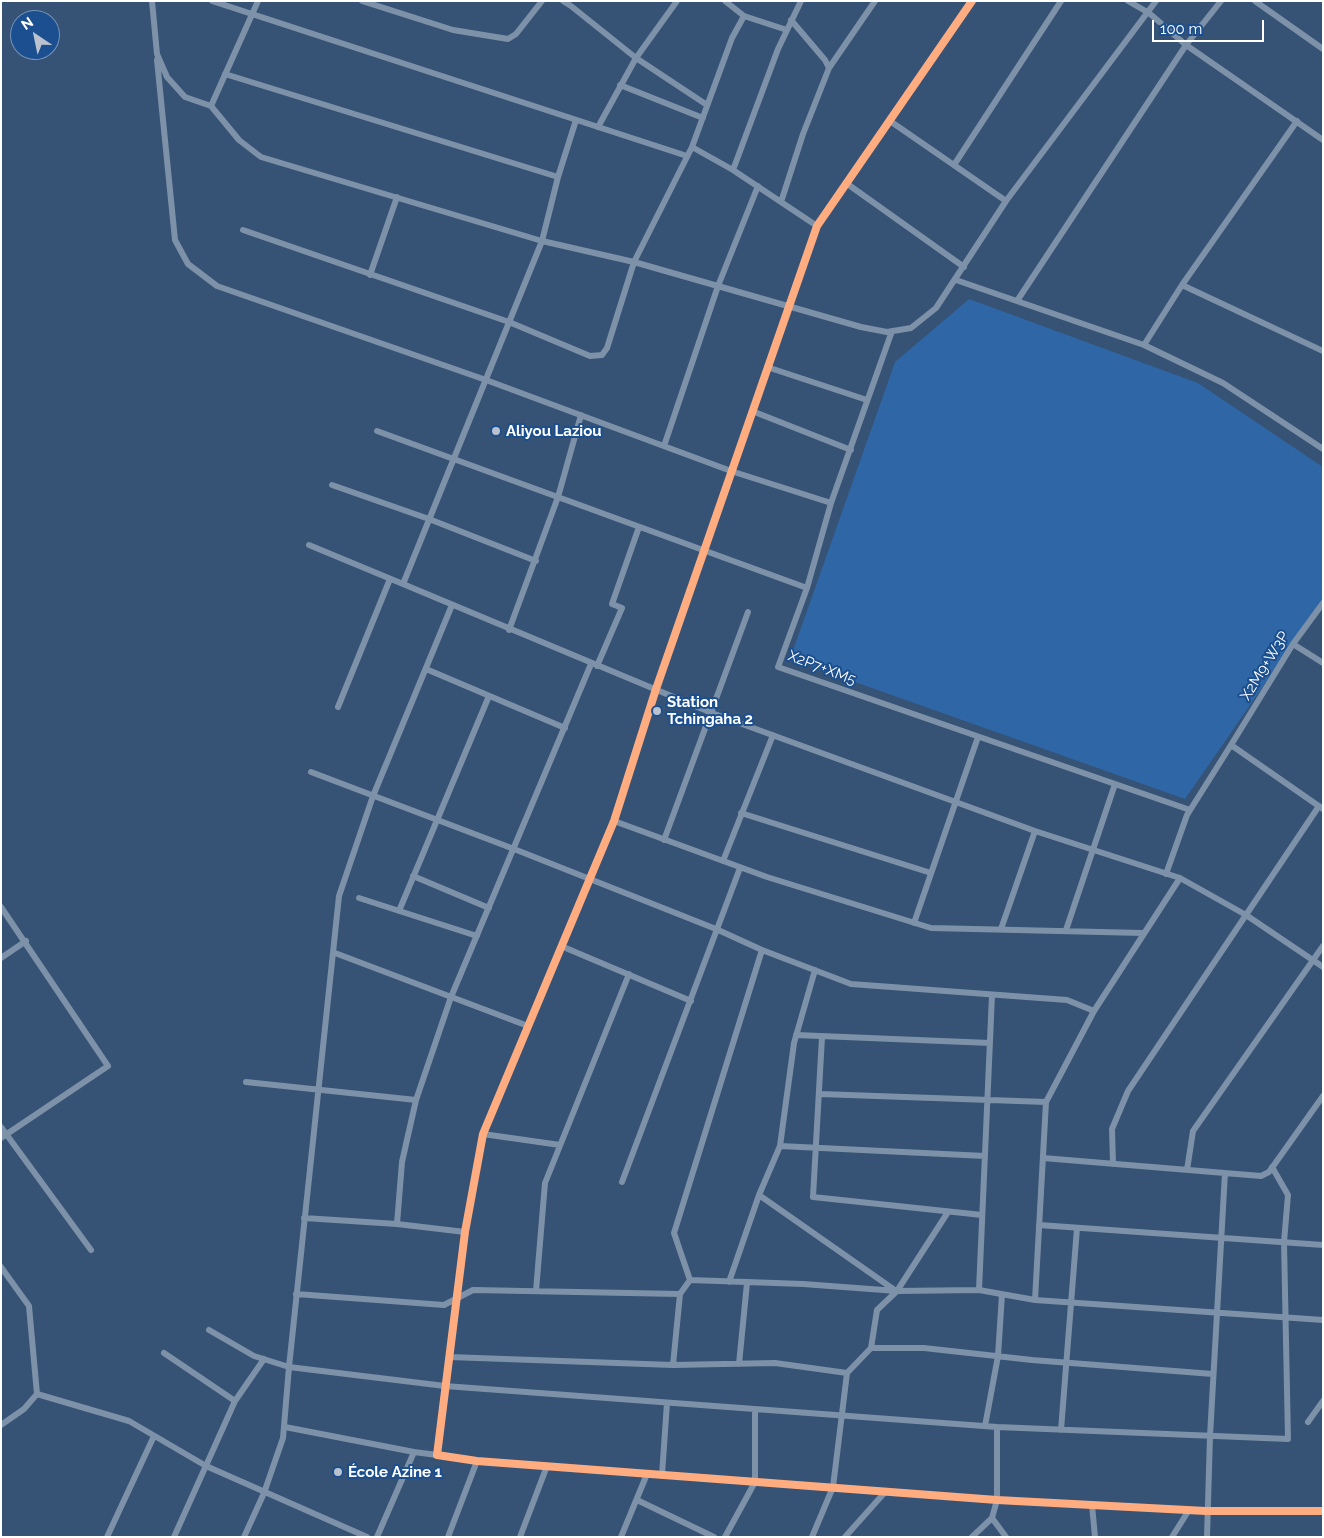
<!DOCTYPE html>
<html>
<head>
<meta charset="utf-8">
<style>
	body { margin:0 }
	#map { position:relative; width:1324px; height:1538px; overflow:hidden; background:#365274; font-family:Raleway,sans-serif }
	canvas { display:block }
	.frame { position:absolute; inset:0; border:2px solid #fff; pointer-events:none }
	.north { position:absolute; left:10px; top:10px; width:50px; height:50px; box-sizing:border-box; background:#1b4f8f; border:1px solid #7695bc; border-radius:50%; rotate:326deg; font-size:14px; font-weight:700; line-height:20px; text-align:center; color:#fff }
	.north::after { content:''; display:block; margin:auto; width:18px; height:22px; background:#b9c2ce; clip-path:polygon(50% 0,100% 100%,50% 72%,0 100%) }
	.scale { position:absolute; left:1152px; top:20px; width:112px; height:22px; box-sizing:border-box; border:2px solid #fff; border-top:0; padding-left:6px; font-size:15px; line-height:18px; white-space:nowrap; color:#fff; -webkit-text-stroke:4px #1b4f8f; paint-order:stroke }
</style>
</head>
<body>
<div id="map">
<canvas width="1324" height="1538"></canvas>
<div class="frame"></div>
<div class="north">N</div>
<div class="scale">100 m</div>
</div>
<script>
const context = document.querySelector('canvas').getContext('2d');
context.lineJoin = 'round';
function fill(path, color) { context.fillStyle = color; context.fill(path, 'evenodd'); }
function trace(path, color, width, dash) { context.strokeStyle = color; context.lineWidth = width; context.lineCap = dash ? 'butt' : 'round'; context.setLineDash(dash || []); context.stroke(path); }
function label(font, color, halo, rows, align = 'center') {
  context.font = font + ' Raleway,sans-serif'; context.lineWidth = 4; context.setLineDash([]); context.textBaseline = 'middle'; context.strokeStyle = halo; context.fillStyle = color; for (const [text, x, y, turn = 0] of rows) {
    context.save(); context.translate(x, y); context.rotate((+turn || 0) * Math.PI / 180); context.textAlign = isNaN(turn) ? turn : align; if (halo) context.strokeText(text, 0, 0); context.fillText(text, 0, 0); context.restore();
  }
}
const green = new Path2D(`
	M969,299L1198,383L1323,467V600L1185,799L790,659L895,362Z`);
const minor = new Path2D(`
	M152,1L157,54L167,77L185,97L211,106L239,140L261,157L542,241L634,262L861,327L887,332L911,328L936,308L1006,201L1156,1
	M212,1L687,156
	M362,1L453,30L508,39L516,34L542,1
	M563,1L571,6L636,58L707,105
	M725,1L744,16L787,30
	M972,1L817,226L656,689L614,821L483,1134L465,1232L437,1455L477,1461L997,1500L1206,1511H1323
	M1128,1L1149,13L1186,45L1221,1
	M1255,1L1323,49
	M157,60L175,240L188,264L217,286L486,380L731,471L831,503
	M829,68L875,1
	M225,74L558,177
	M620,85L703,118
	M211,106L258,1
	M576,120L558,177L542,241L403,584L712,713L1035,831L1180,878L1246,915L1323,967
	M890,121L1006,201
	M598,127L636,58L677,1
	M692,147L733,170L817,226
	M954,165L1061,1
	M733,170L778,49L801,1
	M846,183L964,267
	M781,202L803,134L829,68L825,60L791,20
	M243,230L509,322L590,356L602,355L607,348L634,262L692,147L732,38L744,16
	M370,275L397,197
	M956,280L1144,345L1182,285L1323,351
	M1182,285L1297,121
	M1017,301L1186,45L1323,140
	M892,331L831,503L807,588L778,667L1190,810
	M1144,345L1223,383L1323,449
	M767,367L867,400
	M752,411L851,450
	M377,431L807,588
	M664,446L718,286L758,186
	M332,485L429,519L536,561
	M309,545L403,584
	M509,630L558,497L581,415
	M1293,644L1323,663
	M597,666L622,608L612,604L639,527
	M426,669L565,728
	M338,707L390,579
	M1231,745L1293,644L1323,603
	M311,772L514,849L716,929L762,950L851,984L1067,1000L1094,1011
	M741,813L931,873
	M614,821L767,877L931,928L1143,933
	M664,840L748,612
	M723,861L773,735
	M1166,874L1187,815L1231,745L1323,809
	M413,876L489,908
	M359,898L477,936
	M1,907L108,1066L1,1138
	M399,911L489,696
	M914,923L978,737
	M1001,929L1035,831
	M1066,930L1115,784
	M561,946L691,1001
	M335,953L528,1026
	M1,958L26,941
	M796,1035L990,1043
	M822,1037L813,1197L982,1215
	M246,1082L416,1100
	M820,1094L1046,1102
	M1,1127L91,1250
	M483,1134L560,1145
	M780,1146L985,1156
	M1043,1158L1261,1176L1269,1172L1323,1096
	M1113,1164L1112,1129L1128,1091L1319,806
	M1187,1170L1193,1131L1323,946
	M622,1182L740,868
	M759,1195L896,1291
	M304,1218L397,1224L465,1232
	M397,1224L402,1162L416,1100L451,997L591,664
	M1039,1225L1323,1245
	M1,1267L29,1306L37,1394L129,1421L206,1466L367,1537
	M690,1280L674,1233L762,950
	M729,1282L759,1195L780,1146L794,1043L815,970
	M979,1290L992,995
	M536,1291L545,1183L629,974
	M296,1294L444,1305L473,1290L680,1294L690,1280L803,1284L897,1291L979,1290L1035,1300L1323,1320
	M1035,1300L1046,1102L1094,1011L1180,878
	M209,1330L254,1356L289,1367L445,1386L997,1427L1288,1439L1284,1242L1288,1195L1272,1167
	M871,1348H924L1032,1360L1213,1374
	M164,1353L235,1401
	M449,1357L673,1365L775,1363L847,1373
	M739,1364L747,1283
	M673,1365L680,1294
	M1308,1422L1323,1401
	M1,1425L24,1409L37,1394
	M985,1426L998,1356L1002,1294
	M285,1427L414,1452
	M1061,1430L1077,1228
	M662,1475L667,1403
	M637,1500L714,1537
	M1092,1505L1095,1537
	M992,1518L1006,1537
	M107,1537L154,1436
	M174,1537L235,1401L264,1359
	M244,1537L264,1493L283,1438L289,1367L339,896L373,796L452,605
	M377,1537L414,1452L437,1455
	M448,1537L477,1461
	M520,1537L547,1466
	M621,1537L647,1474
	M725,1537L755,1482V1409
	M812,1537L833,1487L847,1373L871,1348L877,1310L897,1291L948,1212
	M845,1537L886,1491
	M972,1537L992,1518L997,1500V1427
	M1172,1537L1189,1510
	M1207,1537L1210,1436L1225,1173`);
const cycleway = new Path2D(`
	M972,1L817,226L656,689L614,821L483,1134L465,1232L437,1455L477,1461L997,1500L1206,1511H1323`);
const markers = [
	[496,431,5,"#b9c2ce"],
	[657,711,5,"#b9c2ce"],
	[338,1472,5,"#b9c2ce"]
];
const poiNames = [
	["Aliyou Laziou",506,431],
	["Station",667,702],
	["Tchingaha 2",667,719],
	["École Azine 1",348,1472]
];
const streetNames = [
	["X2M9+W3P",1265,666,-58],
	["X2P7+XM5",822,668,21]
];
fill(green, '#2f66a5');
trace(minor, '#7d92a8', 6);
trace(cycleway, '#ffac80', 8);
for (const [x, y, r, color] of markers) { const dot = new Path2D(); dot.arc(x, y, r, 0, 2 * Math.PI); context.fillStyle = color; context.fill(dot); trace(dot, '#1b4f8f', 2); }
label('bold 15px', '#fff', '#1b4f8f', poiNames, 'left');
label('15px', '#fff', '#1b4f8f', streetNames);
</script>
</body>
</html>
